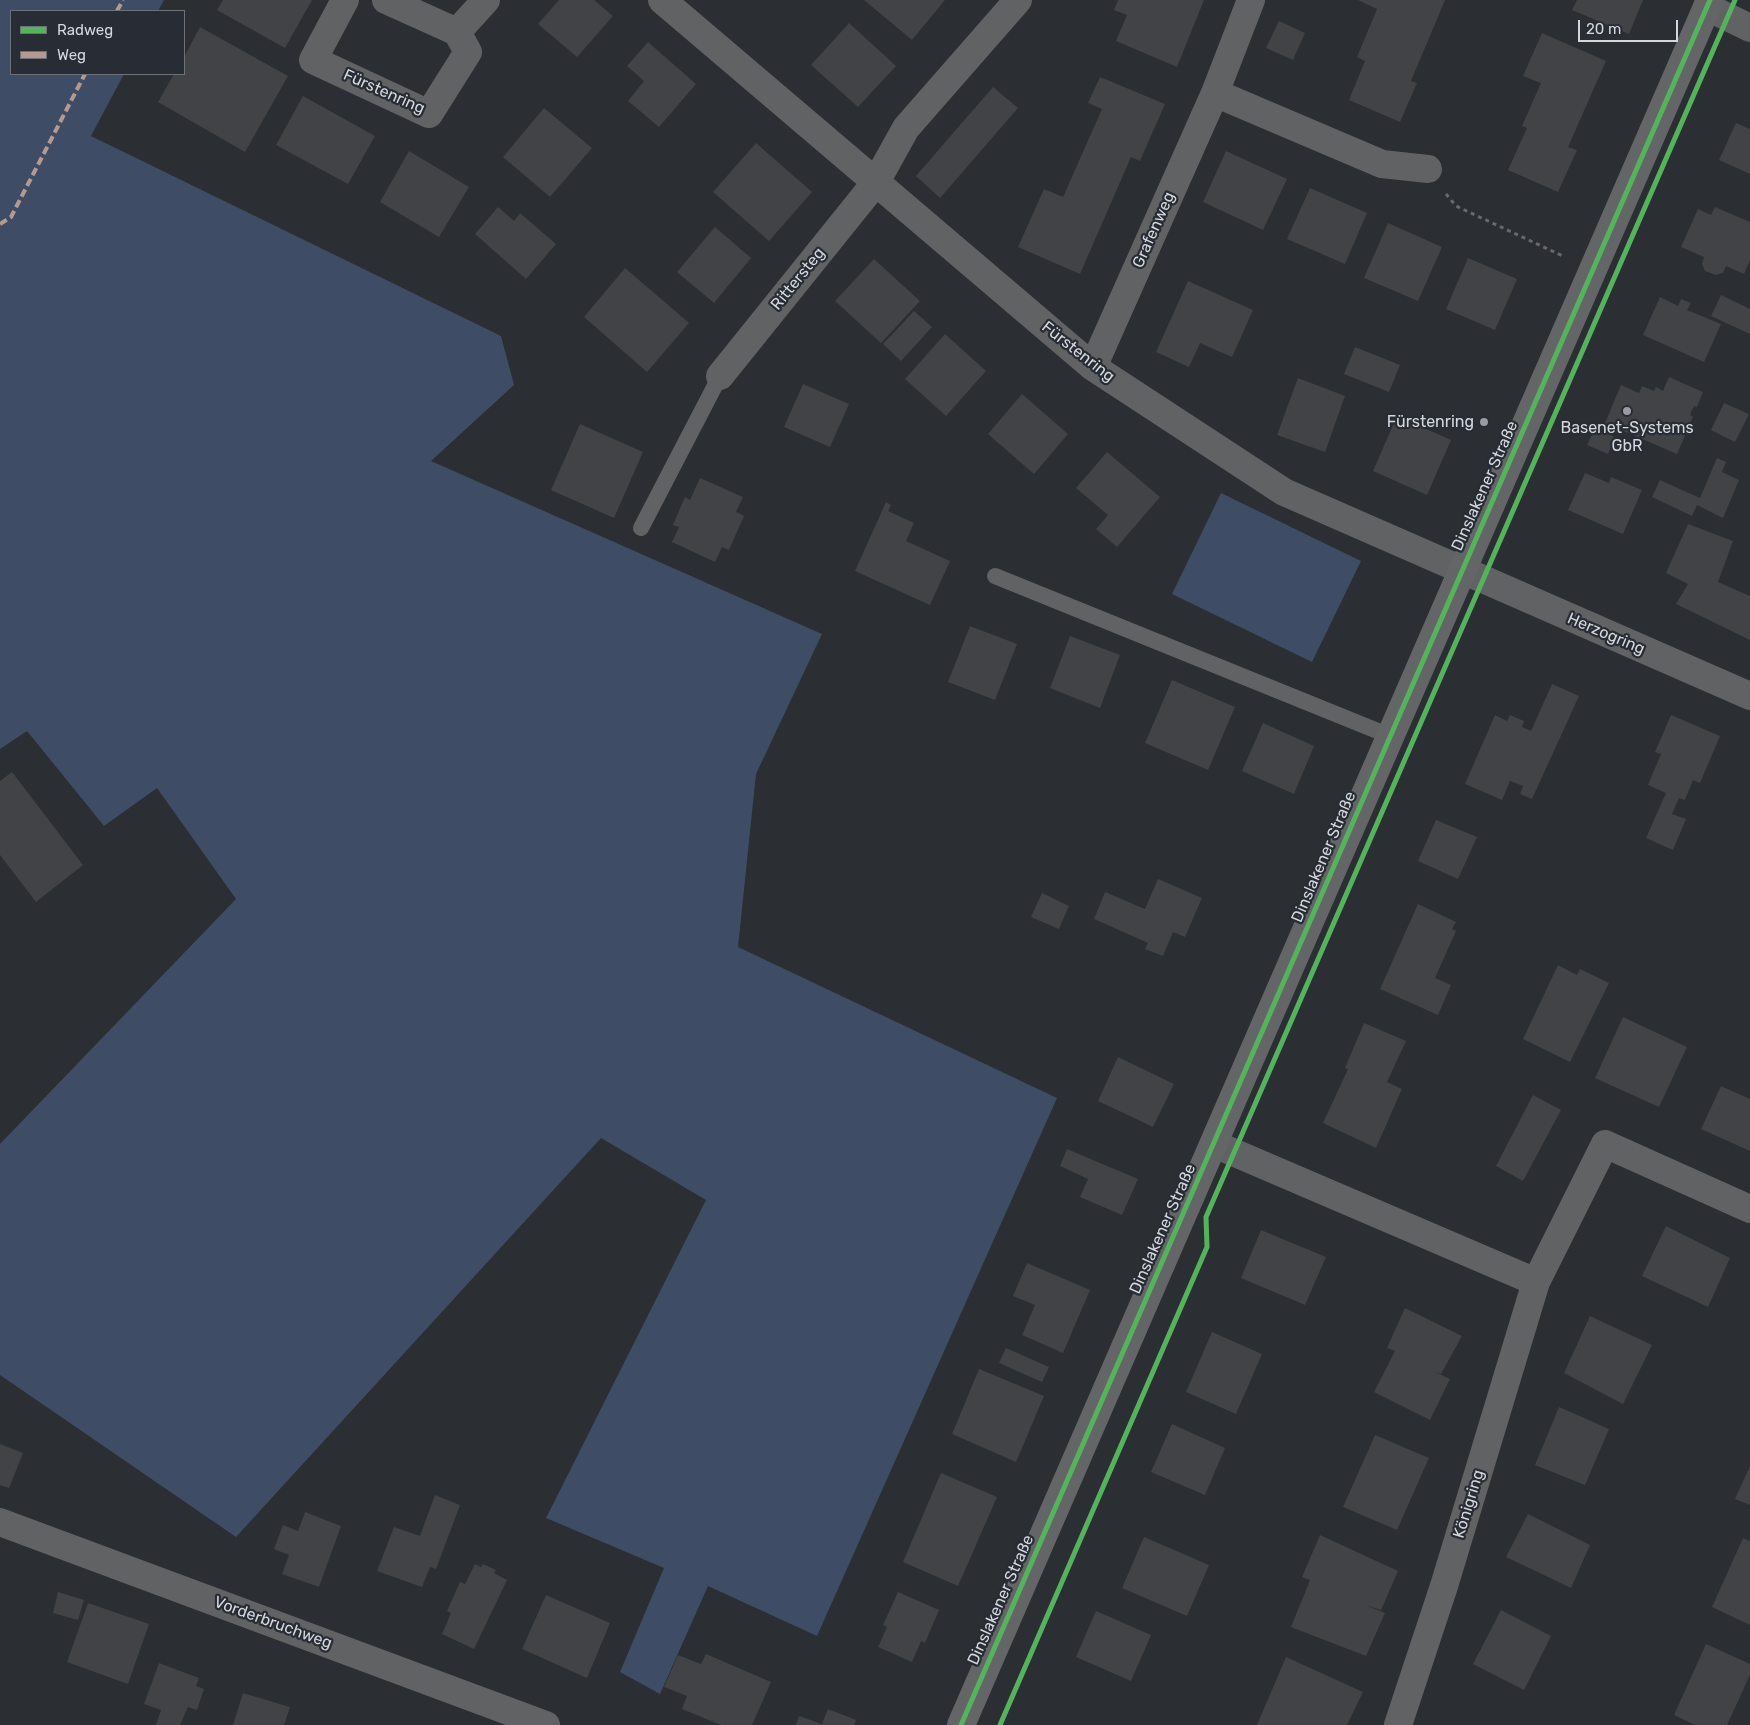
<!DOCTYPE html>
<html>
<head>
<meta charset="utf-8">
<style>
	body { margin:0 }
	#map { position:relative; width:1750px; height:1725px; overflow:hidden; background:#2b2e32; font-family:Rubik,sans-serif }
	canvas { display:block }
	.legend { position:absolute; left:10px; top:10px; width:175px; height:65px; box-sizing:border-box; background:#282d35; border:1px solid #6d7178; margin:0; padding:6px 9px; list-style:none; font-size:15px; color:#d4d8dd }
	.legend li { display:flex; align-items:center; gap:10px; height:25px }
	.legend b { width:25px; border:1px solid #6d7178 }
	.scale { position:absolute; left:1578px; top:20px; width:100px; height:22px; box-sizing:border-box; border:2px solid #d4d8dd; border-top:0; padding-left:6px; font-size:15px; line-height:18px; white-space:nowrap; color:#d4d8dd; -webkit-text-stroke:4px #282d35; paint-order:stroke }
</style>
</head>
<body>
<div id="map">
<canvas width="1750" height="1725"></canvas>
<ul class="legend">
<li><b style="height:6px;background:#56b35d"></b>Radweg</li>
<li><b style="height:6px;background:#b69a8f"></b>Weg</li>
</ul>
<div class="scale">20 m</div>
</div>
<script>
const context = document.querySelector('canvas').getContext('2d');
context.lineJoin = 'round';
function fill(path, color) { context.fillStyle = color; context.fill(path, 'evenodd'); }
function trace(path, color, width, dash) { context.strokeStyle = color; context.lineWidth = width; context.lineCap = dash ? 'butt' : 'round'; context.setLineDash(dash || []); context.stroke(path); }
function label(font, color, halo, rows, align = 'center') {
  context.font = font + ' Rubik,sans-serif'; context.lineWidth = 4.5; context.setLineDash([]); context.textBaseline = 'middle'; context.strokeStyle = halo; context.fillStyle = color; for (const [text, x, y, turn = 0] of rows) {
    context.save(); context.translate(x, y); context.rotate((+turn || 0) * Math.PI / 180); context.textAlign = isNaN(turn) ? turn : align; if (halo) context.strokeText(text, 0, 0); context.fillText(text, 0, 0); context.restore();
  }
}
const green = new Path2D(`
	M0,0H164L158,11H11V74H124L91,136L501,336L514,385L431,461L822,634L756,774L738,947L1057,1098L817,1636L708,1586L660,1694L620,1672L664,1568L546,1518L706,1200L601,1138L236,1537L0,1375V1144L236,899L157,788L104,826L27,731L0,749Z
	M1221,493L1361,561L1312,662L1172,594Z`);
const building = new Path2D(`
	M223,0H312L285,48L217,10Z
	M559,0H594L613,16L577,57L538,24Z
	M864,0H945L912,40Z
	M1118,0H1204L1177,67L1116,41L1127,15L1114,10Z
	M1358,0H1445L1411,81L1417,83L1400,122L1349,100L1365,61L1357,57L1377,9Z
	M1577,0H1643L1629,34L1572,10Z
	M1279,21L1305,33L1293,60L1266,48Z
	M849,23L896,66L858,107L811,65Z
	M200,27L288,76L245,152L158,102L174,74H184V57Z
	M1542,33L1606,61L1568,147L1577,150L1558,192L1508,170L1527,128L1522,126L1541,83L1523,76Z
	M648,42L696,84L659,127L628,101L644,81L627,66Z
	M1100,77L1165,104L1140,161L1131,157L1080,274L1018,247L1044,189L1063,197L1102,109L1088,103Z
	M993,87L1018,108L940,198L916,176Z
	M303,96L375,136L348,184L276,145Z
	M544,108L592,148L550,197L503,157Z
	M1736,123L1750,129V174L1719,160Z
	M756,143L812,192L769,241L713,192Z
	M409,151L469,187L439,237L380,202Z
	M1226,151L1287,179L1263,230L1203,202Z
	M1310,188L1367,213L1345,264L1287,239Z
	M498,207L514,221L520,213L556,244L526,279L475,234Z
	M1715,207L1750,222V260L1744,274L1726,266L1723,273L1716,275L1705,271L1702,264L1704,257L1681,247L1698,209L1711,215Z
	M1388,223L1442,247L1418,301L1364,278Z
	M715,227L751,258L714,303L677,272Z
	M1468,258L1517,279L1495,330L1446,309Z
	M874,259L920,301L881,343L835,301Z
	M625,268L689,323L647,372L584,317Z
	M1188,281L1253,310L1232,357L1200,343L1189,367L1156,352Z
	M1721,295L1750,309V334L1711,316Z
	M1660,297L1678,306L1681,299L1691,303L1687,310L1721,324L1704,362L1643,335Z
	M914,311L932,327L901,361L883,344Z
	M945,334L986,371L946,416L905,379Z
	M1355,347L1400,365L1389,392L1344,374Z
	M1669,377L1703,392L1697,407L1694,406L1690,415L1693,417L1677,454L1605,423L1621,385L1639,393L1642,386L1654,391L1656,387L1663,391Z
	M1298,378L1345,396L1325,452L1277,435Z
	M803,384L849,404L830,447L784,427Z
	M1022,394L1068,434L1034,474L988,434Z
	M1724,403L1749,414L1735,442L1711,430Z
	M1397,416L1451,440L1427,495L1373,471Z
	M580,424L643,452L614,518L551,490Z
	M1595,428L1615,437L1608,454L1587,445Z
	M1107,452L1160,497L1117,547L1096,529L1108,515L1076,488Z
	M1717,458L1726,462L1722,472L1739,480L1723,518L1697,505L1692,516L1652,497L1660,480L1700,498Z
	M1585,473L1609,483L1611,477L1642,490L1623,534L1568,510Z
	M700,478L743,497L736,512L744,516L729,550L722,547L715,562L672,542L679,527L673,525L685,497L690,500Z
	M886,502L891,505L888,511L914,523L906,541L950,561L930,605L855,571Z
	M1688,524L1733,541L1718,582L1750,596V640L1676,604L1688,584L1666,573Z
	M970,626L1017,644L995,700L948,682Z
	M1070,636L1120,655L1100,708L1050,688Z
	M1172,680L1235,707L1208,770L1145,743Z
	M1552,684L1579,696L1532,799L1520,794L1523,786L1510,781L1502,800L1465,784L1495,715L1507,721L1510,715L1524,721L1522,727L1531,731Z
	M1671,715L1720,736L1700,783L1693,780L1685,800L1679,798L1672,814L1686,819L1673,850L1646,838L1666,793L1648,785L1661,754L1655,752Z
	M1263,723L1314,746L1294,794L1242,771Z
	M12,772L83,865L36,902L0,855V781Z
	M1436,820L1477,837L1458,879L1418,861Z
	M1158,879L1202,898L1185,937L1173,932L1163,956L1145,949L1148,943L1094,919L1105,892L1145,909Z
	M1042,893L1069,906L1059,929L1031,917Z
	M1418,904L1456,922L1452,929L1456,931L1435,978L1451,985L1438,1015L1380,989Z
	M1558,965L1577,975L1580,969L1609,983L1570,1062L1523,1039Z
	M1623,1017L1687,1047L1659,1107L1595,1078Z
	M1364,1023L1406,1041L1387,1082L1402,1089L1376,1148L1323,1123L1348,1069L1345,1068Z
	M1118,1057L1174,1084L1153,1127L1098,1101Z
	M1721,1086L1750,1099V1151L1701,1129Z
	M1533,1095L1561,1110L1523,1181L1496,1166Z
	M1067,1149L1138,1179L1122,1215L1080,1197L1088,1179L1060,1166Z
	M1666,1226L1730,1258L1708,1307L1642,1276Z
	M1261,1230L1326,1257L1305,1305L1241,1278Z
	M1027,1263L1090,1290L1063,1353L1022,1335L1035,1305L1013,1296Z
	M1405,1308L1462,1336L1441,1374L1435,1372L1450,1379L1430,1420L1374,1392L1395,1351L1387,1348Z
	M1590,1316L1652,1345L1623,1404L1564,1373Z
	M1212,1332L1262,1354L1236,1414L1186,1392Z
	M1006,1348L1049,1367L1042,1382L999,1363Z
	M979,1369L1044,1396L1016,1462L952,1434Z
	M1559,1407L1609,1429L1585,1485L1535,1465Z
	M1172,1424L1225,1448L1205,1495L1151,1472Z
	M1375,1435L1429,1458L1397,1530L1343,1507Z
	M0,1444L23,1453L9,1488L0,1485Z
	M1750,1466V1505L1735,1499Z
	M941,1473L997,1497L958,1586L903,1562Z
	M435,1495L460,1505L436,1569L430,1567L422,1587L377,1571L394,1527L420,1536Z
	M305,1512L341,1526L319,1587L282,1574L289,1555L274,1549L283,1525L298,1531Z
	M1528,1514L1590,1545L1571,1588L1506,1557Z
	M1320,1535L1398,1571L1381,1610L1365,1605L1385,1613L1366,1656L1291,1627L1310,1580L1302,1577Z
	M1144,1537L1209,1565L1187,1616L1122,1588Z
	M1743,1538L1750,1541V1625L1712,1607Z
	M475,1564L481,1567L483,1564L496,1570L494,1573L507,1580L474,1649L442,1634L451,1613L447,1611L460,1582L465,1584Z
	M58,1592L84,1600L78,1620L53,1613Z
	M898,1592L939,1610L925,1643L921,1641L912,1662L878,1647L887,1627L883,1625Z
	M546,1595L610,1623L587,1678L522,1649Z
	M88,1603L149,1624L128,1684L67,1662Z
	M1501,1610L1551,1636L1524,1690L1473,1664Z
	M1096,1611L1151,1635L1131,1681L1076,1657Z
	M1706,1644L1750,1664V1675L1727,1725H1695L1674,1715Z
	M706,1654L771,1682L752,1725H721L682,1709L687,1696L664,1687L678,1655L701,1664Z
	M1286,1657L1363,1692L1347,1725H1257Z
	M159,1663L199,1678L196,1686L204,1689L197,1710L188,1707L180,1725H156L161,1710L144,1704Z
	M243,1693L290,1707L284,1725H233Z
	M828,1709L856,1720L854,1725H796L799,1716L822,1724Z`);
const path = new Path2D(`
	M1446,194L1456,206L1565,257`);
const lane = new Path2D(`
	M641,528L720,376
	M995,576L1390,736`);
const street = new Path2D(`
	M345,0L313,60L429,114L468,52L457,32L386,0
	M662,0L1093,367L1284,492L1750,696
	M1707,7L1750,28
	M457,32L486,0
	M1215,93L1382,164L1428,169
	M1093,367L1215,93L1251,0
	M720,376L876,182L906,128L1018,0
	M1214,1144L1536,1282
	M0,1522L546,1725
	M1398,1725L1444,1586L1536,1282L1605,1144L1750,1209`);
const secondary = new Path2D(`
	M961,1725L1710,0`);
const quiet = new Path2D(`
	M117,11L123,0
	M0,224L11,217L85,74`);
const cycleway = new Path2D(`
	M961,1725L1710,0
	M1000,1725L1207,1247L1206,1217L1735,0`);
const markers = [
	[1627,411,5,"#999ca1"],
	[1484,422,5,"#999ca1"]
];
const streetNames = [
	["Fürstenring",384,92,24],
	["Grafenweg",1154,230,-66],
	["Rittersteg",798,279,-51],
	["Fürstenring",1078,352,38],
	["Dinslakener Straße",1485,486,-66],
	["Herzogring",1606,634,23],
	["Dinslakener Straße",1324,857,-67],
	["Dinslakener Straße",1163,1229,-66],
	["Königring",1469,1504,-73],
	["Dinslakener Straße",1001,1600,-66],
	["Vorderbruchweg",273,1623,20]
];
const poiNames = [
	["Fürstenring",1474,422],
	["Basenet-Systems",1627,428,"center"],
	["GbR",1627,446,"center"]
];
fill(green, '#3e4d65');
fill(building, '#414347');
trace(path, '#67696a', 3, [4, 4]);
trace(lane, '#616264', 16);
trace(street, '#616264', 28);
trace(secondary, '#636567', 28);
trace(quiet, '#b69a8f', 4, [8, 4]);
trace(cycleway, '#56b35d', 5);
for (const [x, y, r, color] of markers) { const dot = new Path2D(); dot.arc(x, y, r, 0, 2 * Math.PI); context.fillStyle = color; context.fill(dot); trace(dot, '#282d35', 2); }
label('16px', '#d4d8dd', '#282d35', streetNames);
label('16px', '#d4d8dd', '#282d35', poiNames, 'right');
</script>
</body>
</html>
